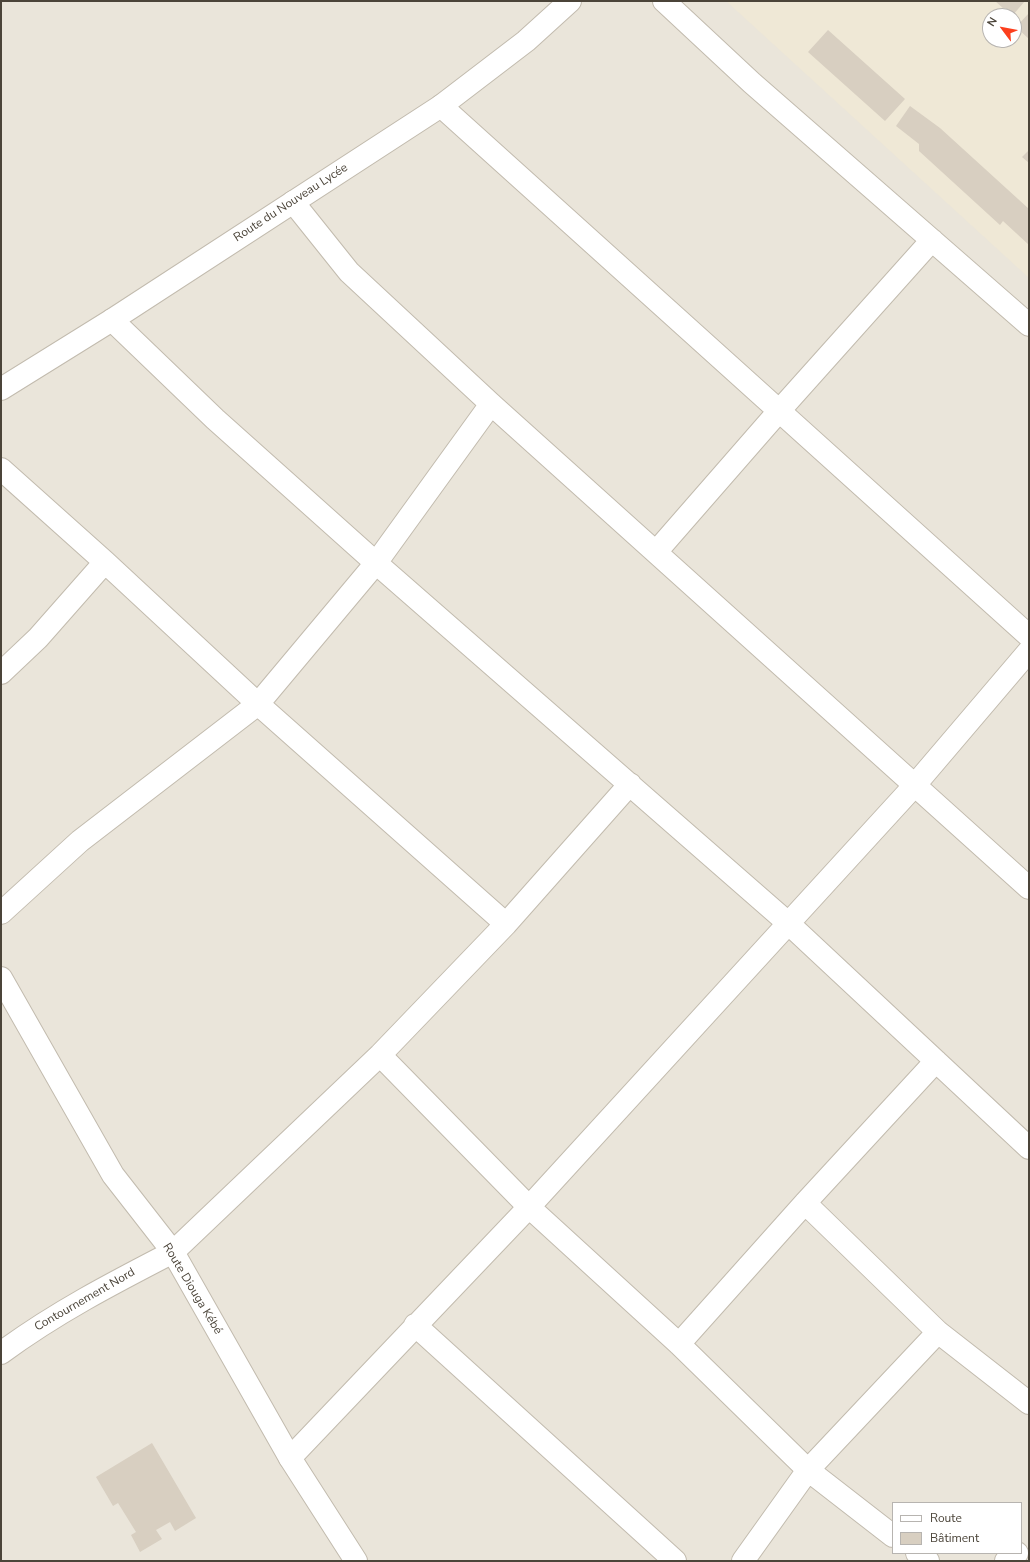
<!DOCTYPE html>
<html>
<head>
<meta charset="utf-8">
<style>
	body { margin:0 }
	#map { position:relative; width:1030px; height:1562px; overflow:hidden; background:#f6f3ec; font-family:"Nunito Sans",sans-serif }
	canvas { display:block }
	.frame { position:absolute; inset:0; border:2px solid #4b4439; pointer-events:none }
	.legend { position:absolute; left:892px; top:1502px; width:130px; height:52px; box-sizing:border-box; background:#fff; border:1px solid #b7b4b0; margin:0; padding:5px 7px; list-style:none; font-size:12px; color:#4b4439 }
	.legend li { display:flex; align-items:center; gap:8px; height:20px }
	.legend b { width:20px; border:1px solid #b7b4b0 }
	.north { position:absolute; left:982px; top:8px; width:40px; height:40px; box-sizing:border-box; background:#fff; border:1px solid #b7b4b0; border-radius:50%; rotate:302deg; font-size:11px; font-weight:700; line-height:16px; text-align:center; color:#4b4439 }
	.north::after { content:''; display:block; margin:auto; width:14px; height:18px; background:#fc3f1d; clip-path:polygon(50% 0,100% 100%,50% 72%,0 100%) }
</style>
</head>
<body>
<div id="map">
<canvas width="1030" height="1562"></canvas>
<div class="frame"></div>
<ul class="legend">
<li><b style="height:5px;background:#fff"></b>Route</li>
<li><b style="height:11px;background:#d8cfc1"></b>Bâtiment</li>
</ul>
<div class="north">N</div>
</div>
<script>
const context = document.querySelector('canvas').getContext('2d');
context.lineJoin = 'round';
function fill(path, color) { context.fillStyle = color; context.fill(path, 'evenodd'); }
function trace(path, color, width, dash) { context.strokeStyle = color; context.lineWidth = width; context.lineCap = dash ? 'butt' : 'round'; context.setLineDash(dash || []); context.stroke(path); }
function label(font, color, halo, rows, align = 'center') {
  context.font = font + ' "Nunito Sans",sans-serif'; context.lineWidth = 4; context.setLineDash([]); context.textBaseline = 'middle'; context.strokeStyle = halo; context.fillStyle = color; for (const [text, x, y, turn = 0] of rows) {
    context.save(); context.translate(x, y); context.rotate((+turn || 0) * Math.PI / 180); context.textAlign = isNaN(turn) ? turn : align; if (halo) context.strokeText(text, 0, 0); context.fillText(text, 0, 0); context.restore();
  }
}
const residential = new Path2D(`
	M1,1H1029V1561H1ZM990,16H1014V40H990ZM893,1503H1021V1553H893Z`);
const education = new Path2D(`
	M726,1H1029V278ZM990,16H1014V40H990Z`);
const building = new Path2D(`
	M995,1H1025L1012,16Z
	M1029,13V39L1016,27Z
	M828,30L905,99L885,121L808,52Z
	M910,106L940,128L1029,209V245L1003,221L1000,225L919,151V144L896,126Z
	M1029,150V163L1022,157Z
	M152,1443L196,1518L175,1531L170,1522L156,1530L162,1539L140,1552L131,1535L136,1532L118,1503L113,1506L96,1477Z`);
const minor = new Path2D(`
	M664,1L752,83L1029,325
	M441,106L1029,636
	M293,202L349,272L491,404L1029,888
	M112,320L215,419L376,563L788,923L1029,1148
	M1,469L105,562L258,704L506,924
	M656,552L779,411L932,240
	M1,673L38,638L105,562
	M1,913L80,841L258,704L376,563L491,404
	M380,1055L529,1207L679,1344L808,1470L893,1536
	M805,1203L938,1332L1029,1403
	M173,1252L380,1055L506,924L630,784
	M415,1325L675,1561
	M679,1344L805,1203L936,1061
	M290,1458L529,1207L914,786L1029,651
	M917,1553L928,1561
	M743,1561L808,1470L938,1332
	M1006,1561L1017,1553`);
const tertiary = new Path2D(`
	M1,389L112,320L441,106L526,41L570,1
	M1,978L113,1175L173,1252L290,1458L356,1561
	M1,1353C55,1313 113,1283 173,1252`);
const streetNames = [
	["Route du Nouveau Lycée",291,203,-33],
	["Route Diouga Kébé",192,1289,59],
	["Contournement Nord",85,1300,-30]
];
fill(residential, '#eae5da');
fill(education, '#efe8d6');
fill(building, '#d8cfc1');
trace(minor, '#c2bbae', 24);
trace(tertiary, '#c2bbae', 24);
trace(minor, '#fff', 22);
trace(tertiary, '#fff', 22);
label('12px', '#4b4439', '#fff', streetNames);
</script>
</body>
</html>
